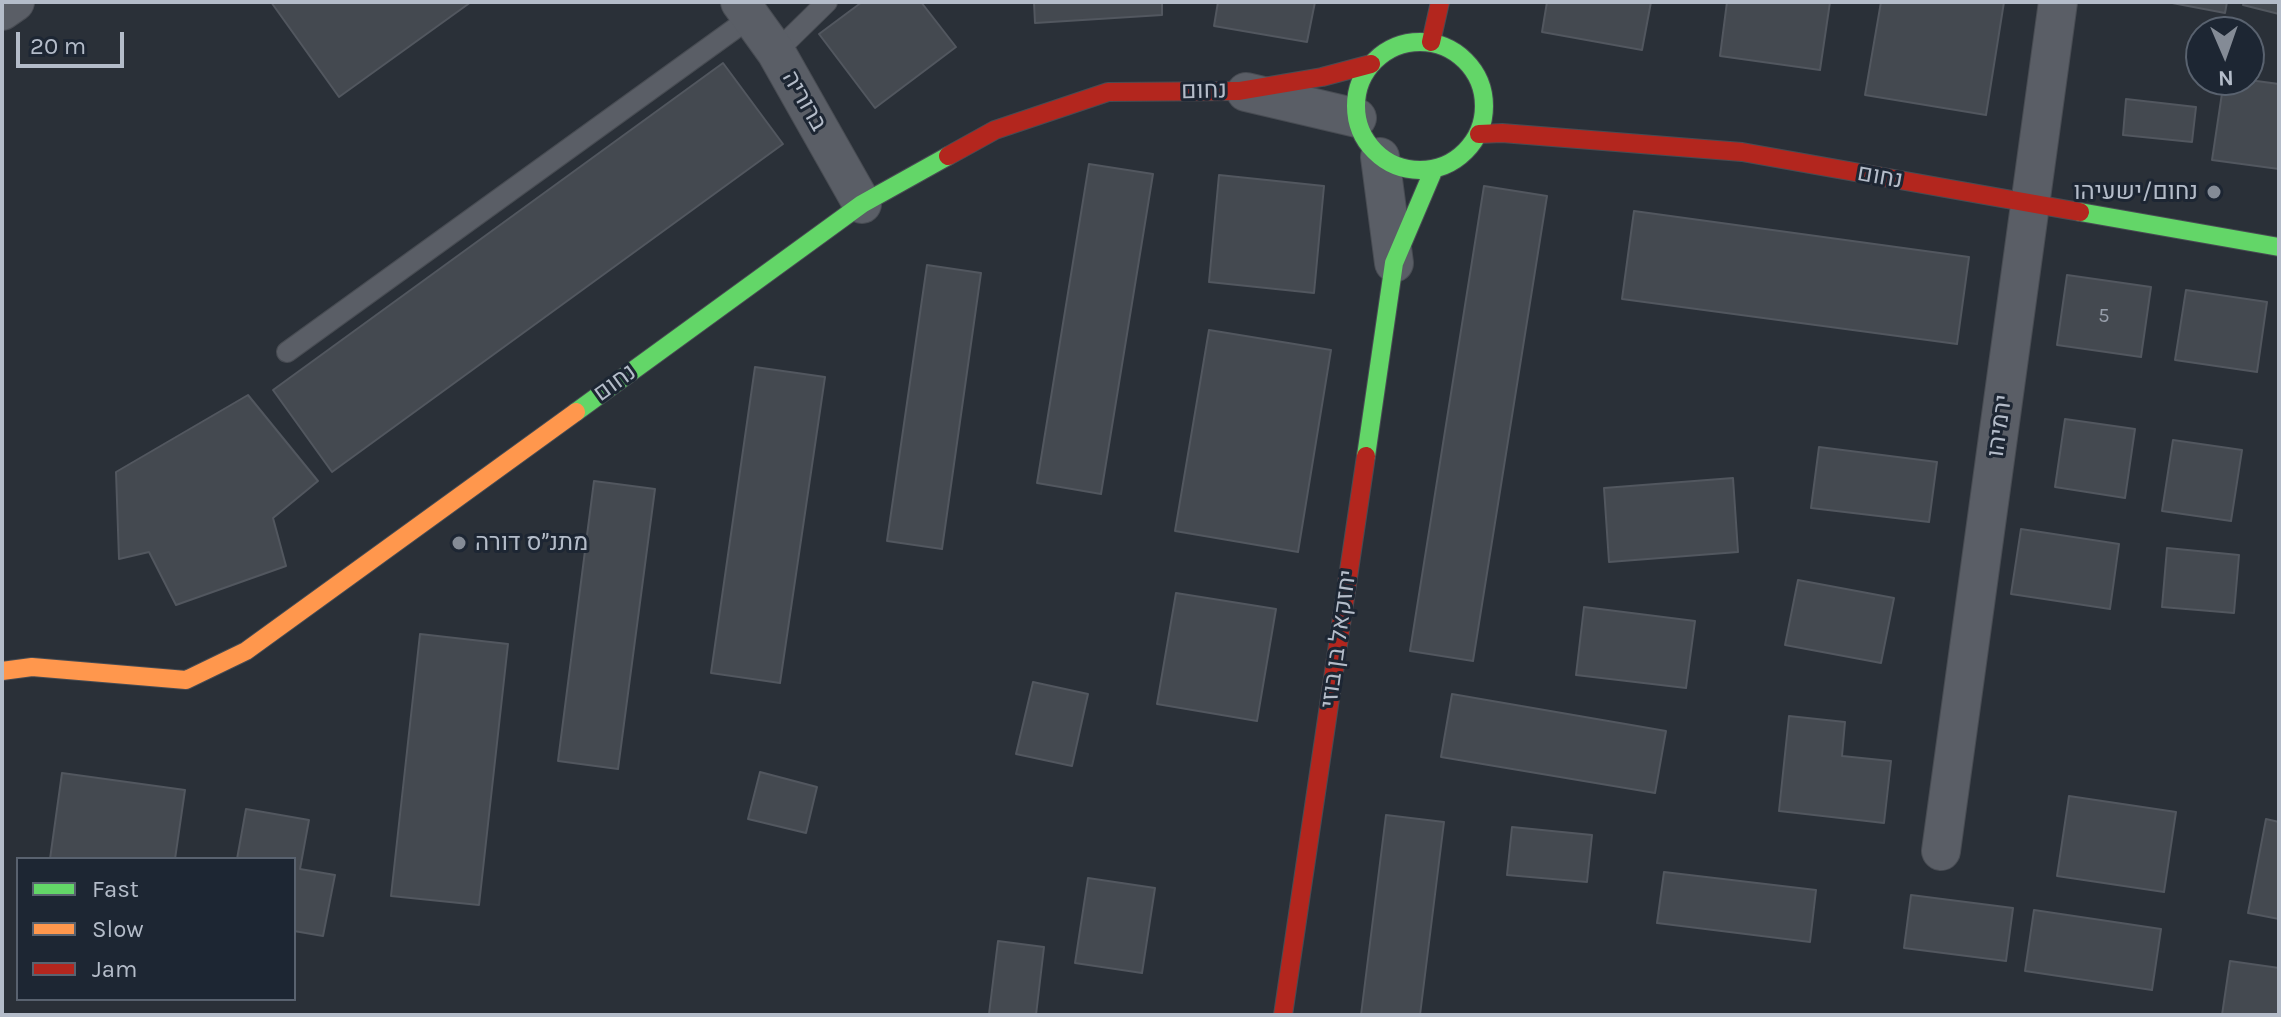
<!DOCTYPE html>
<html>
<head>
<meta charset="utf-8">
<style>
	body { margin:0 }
	#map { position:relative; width:2281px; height:1017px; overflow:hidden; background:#2a3038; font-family:Karla,sans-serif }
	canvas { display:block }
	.frame { position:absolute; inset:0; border:4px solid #b4bcc9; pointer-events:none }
	.legend { position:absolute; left:16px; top:857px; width:280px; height:144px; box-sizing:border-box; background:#1d2633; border:2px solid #59626f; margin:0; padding:10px 14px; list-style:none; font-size:24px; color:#b4bcc9 }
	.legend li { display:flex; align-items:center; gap:16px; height:40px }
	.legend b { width:40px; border:2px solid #59626f }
	.north { position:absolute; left:2185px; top:16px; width:80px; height:80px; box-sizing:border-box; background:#1d2633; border:2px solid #59626f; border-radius:50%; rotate:178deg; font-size:22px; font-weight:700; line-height:32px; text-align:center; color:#b4bcc9 }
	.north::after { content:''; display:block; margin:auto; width:28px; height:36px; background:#848b96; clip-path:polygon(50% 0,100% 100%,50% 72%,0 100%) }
	.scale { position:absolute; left:16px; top:32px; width:108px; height:36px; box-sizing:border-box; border:4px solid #b4bcc9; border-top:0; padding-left:10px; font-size:24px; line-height:28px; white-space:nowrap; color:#b4bcc9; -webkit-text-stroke:6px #1d2633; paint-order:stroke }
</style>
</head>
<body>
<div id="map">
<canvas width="2281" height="1017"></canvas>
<div class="frame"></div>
<ul class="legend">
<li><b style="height:10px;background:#63d668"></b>Fast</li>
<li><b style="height:10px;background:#ff974d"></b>Slow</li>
<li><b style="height:10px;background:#b3261e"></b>Jam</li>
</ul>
<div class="north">N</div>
<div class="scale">20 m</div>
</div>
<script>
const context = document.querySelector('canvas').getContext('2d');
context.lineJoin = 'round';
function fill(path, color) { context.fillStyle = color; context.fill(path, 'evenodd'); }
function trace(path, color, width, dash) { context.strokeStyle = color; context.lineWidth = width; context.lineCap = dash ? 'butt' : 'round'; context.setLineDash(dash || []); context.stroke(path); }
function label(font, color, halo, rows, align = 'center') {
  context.font = font + ' Karla,Heebo,sans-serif'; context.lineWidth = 6; context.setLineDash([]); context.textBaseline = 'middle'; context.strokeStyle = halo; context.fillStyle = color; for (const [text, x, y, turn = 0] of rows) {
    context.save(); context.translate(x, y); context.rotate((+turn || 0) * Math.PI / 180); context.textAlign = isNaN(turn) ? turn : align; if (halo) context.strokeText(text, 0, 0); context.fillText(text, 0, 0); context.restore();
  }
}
const building = new Path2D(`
	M271,2H471L339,97Z
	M862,2H921L956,47L875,108L819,34Z
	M1034,2H1162V15L1035,23Z
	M1218,2H1315L1307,42L1214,26Z
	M1547,2H1651L1642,50L1542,32Z
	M1727,2H1830L1820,70L1720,56Z
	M1881,2H2004L1986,115L1865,95Z
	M2167,2H2227L2225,13Z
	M2244,2H2279V14L2243,5Z
	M723,63L783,144L332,472L273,390Z
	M2224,80H2249L2279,84V169L2212,160Z
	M2126,99L2196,107L2192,142L2123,135Z
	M1089,164L1153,174L1101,494L1037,483Z
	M1219,175L1324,186L1314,293L1209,282Z
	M1484,186L1547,196L1473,661L1410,651Z
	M1634,211L1969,257L1957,344L1622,299Z
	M927,265L981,273L942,549L887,541Z
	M2067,275L2151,287L2141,357L2057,345Z
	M2186,290L2267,302L2257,372L2175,360Z
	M1209,330L1331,350L1298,552L1175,531Z
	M755,367L825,377L780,683L711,673Z
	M248,395L318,481L273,518L286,566L176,605L149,552L119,559L116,472Z
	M2065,419L2135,429L2125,498L2055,487Z
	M2173,440L2242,450L2231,521L2162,511Z
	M1819,447L1937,462L1929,522L1811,508Z
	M1733,478L1738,552L1609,562L1604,488Z
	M594,481L655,489L618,769L558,761Z
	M2021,529L2119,544L2110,609L2011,594Z
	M2167,548L2239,555L2234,613L2162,607Z
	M1798,580L1894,598L1881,663L1785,645Z
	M1176,593L1276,609L1257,721L1157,704Z
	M1584,607L1695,621L1686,688L1576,675Z
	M420,634L508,644L479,905L391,896Z
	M1033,682L1088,694L1072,766L1016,754Z
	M1452,694L1666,731L1655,793L1441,757Z
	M1789,716L1845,722L1842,756L1891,761L1884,823L1779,811Z
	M760,772L817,787L806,833L748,819Z
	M62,773L185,790L175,859H50Z
	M2069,796L2176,812L2164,892L2057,876Z
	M246,809L309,820L300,869L335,875L323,936L294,931V859H237Z
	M1386,815L1444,822L1420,1015H1361Z
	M2266,819L2279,822V919L2248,913Z
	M1512,827L1592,835L1587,882L1507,875Z
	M1664,872L1816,890L1810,942L1657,923Z
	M1088,878L1155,888L1142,973L1075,963Z
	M1911,895L2013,908L2006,961L1904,948Z
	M2034,910L2161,929L2152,990L2025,971Z
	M998,941L1044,947L1036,1015L989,1014Z
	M2230,961L2279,968V1015H2222Z`);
const lane = new Path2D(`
	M776,52L827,2
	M287,352L751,17`);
const street = new Path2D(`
	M740,2L776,52L862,204
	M2,11L15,2
	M1246,92L1357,118
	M1380,157L1394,263
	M1941,851L2058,2`);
const fast = new Path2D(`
	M1356 106a64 64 0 1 1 128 0a64 64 0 1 1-128 0Z
	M2080,212L2279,247
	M576,412L862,204L948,156
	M1366,456L1394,263L1434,169`);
const slow = new Path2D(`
	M2,671L32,667L186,680L246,651L576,412`);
const jam = new Path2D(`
	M1431,42L1440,2
	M1479,134L1502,133L1742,152L2080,212
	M948,156L995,130L1108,92L1239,91L1322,77L1371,64
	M1283,1015L1366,456`);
const markers = [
	[2214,192,8,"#848b96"],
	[459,543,8,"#848b96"]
];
const numberNames = [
	["5",2104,316]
];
const streetNames = [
	["נחום",1204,91,-1],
	["ברוריה",804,101,60],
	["נחום",1880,177,10],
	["נחום",615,383,-36],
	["ירמיהו",2000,426,-82],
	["יחזקאל בן בוזי",1339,639,-82]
];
const poiNames = [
	["נחום/ישעיהו",2198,192],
	["מתנ״ס דורה",475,543,"left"]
];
fill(building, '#444950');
trace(building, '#52575f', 2);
trace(lane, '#484c53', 22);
trace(street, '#484c53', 40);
trace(fast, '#484c53', 20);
trace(slow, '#484c53', 20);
trace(jam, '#484c53', 20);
trace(lane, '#5a5e66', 20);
trace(street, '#5a5e66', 38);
trace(fast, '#63d668', 18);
trace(slow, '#ff974d', 18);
trace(jam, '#b3261e', 18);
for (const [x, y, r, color] of markers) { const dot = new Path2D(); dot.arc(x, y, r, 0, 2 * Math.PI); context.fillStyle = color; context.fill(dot); trace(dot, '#1d2633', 3); }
label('20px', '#989fab', null, numberNames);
label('24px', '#b4bcc9', '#1d2633', streetNames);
label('24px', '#b4bcc9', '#1d2633', poiNames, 'right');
</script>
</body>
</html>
